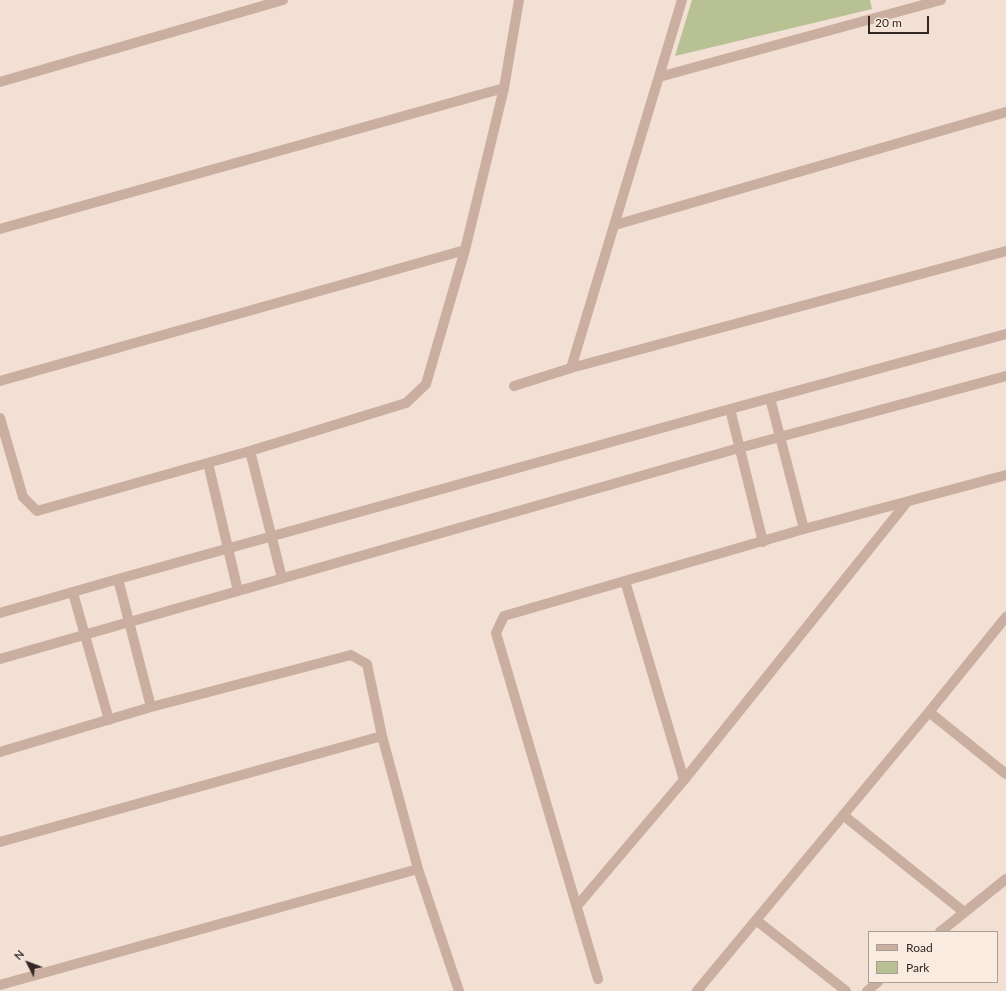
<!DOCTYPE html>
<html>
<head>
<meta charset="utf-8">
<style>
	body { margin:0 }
	#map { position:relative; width:1006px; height:991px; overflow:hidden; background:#f2e0d4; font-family:Lato,sans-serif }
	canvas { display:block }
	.legend { position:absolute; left:868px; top:931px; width:130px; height:52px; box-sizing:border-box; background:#faebe0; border:1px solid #aa9d95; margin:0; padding:5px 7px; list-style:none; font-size:12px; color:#332724 }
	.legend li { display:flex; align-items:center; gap:8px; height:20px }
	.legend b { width:20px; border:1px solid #aa9d95 }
	.north { position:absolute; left:8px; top:943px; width:40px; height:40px; -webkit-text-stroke:3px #faebe0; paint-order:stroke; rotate:312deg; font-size:11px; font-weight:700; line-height:16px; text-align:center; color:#332724 }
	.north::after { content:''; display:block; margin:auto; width:14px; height:18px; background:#332724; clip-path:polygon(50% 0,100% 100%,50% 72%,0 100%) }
	.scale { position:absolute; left:868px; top:16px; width:61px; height:18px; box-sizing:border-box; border:2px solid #332724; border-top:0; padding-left:5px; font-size:12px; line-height:14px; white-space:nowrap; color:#332724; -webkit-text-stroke:3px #faebe0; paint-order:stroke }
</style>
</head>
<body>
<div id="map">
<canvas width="1006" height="991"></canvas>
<ul class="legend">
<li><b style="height:5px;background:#caaea0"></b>Road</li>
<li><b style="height:11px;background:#b7c194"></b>Park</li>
</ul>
<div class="north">N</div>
<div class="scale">20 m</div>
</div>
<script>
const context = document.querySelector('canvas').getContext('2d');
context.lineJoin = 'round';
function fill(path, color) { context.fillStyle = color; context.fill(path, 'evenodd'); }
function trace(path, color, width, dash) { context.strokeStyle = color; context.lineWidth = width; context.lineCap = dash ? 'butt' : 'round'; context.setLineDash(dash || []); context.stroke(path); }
const green = new Path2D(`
	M692,0H870L872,9L675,56Z`);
const street = new Path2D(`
	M659,77L941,0
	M0,82L283,0
	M615,225L1006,112
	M0,229L504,88
	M571,368L682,0
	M0,381L465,250
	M514,386L571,368L1006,251
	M770,398L804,529
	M730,409L763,542
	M0,418L23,497L37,511L250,451L406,403L426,384L465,250L504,88L519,0
	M250,451L282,578
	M208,463L238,591
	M118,579L151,707
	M625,581L684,780
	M73,593L109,720
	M0,613L118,579L730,409L1006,334
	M0,659L739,448L1006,376
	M929,712L1006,774
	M0,752L151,707L351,655L367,664L382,736L418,869L0,985
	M843,815L964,912
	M0,842L382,736
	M418,869L459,991
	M577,906L684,780L907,502
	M756,920L846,991
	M940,932L1006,879
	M598,979L496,633L504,616L804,529L1006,475
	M697,991L929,712L1006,617
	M867,991L878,982`);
fill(green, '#b7c194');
trace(street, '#caaea0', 10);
</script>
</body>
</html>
